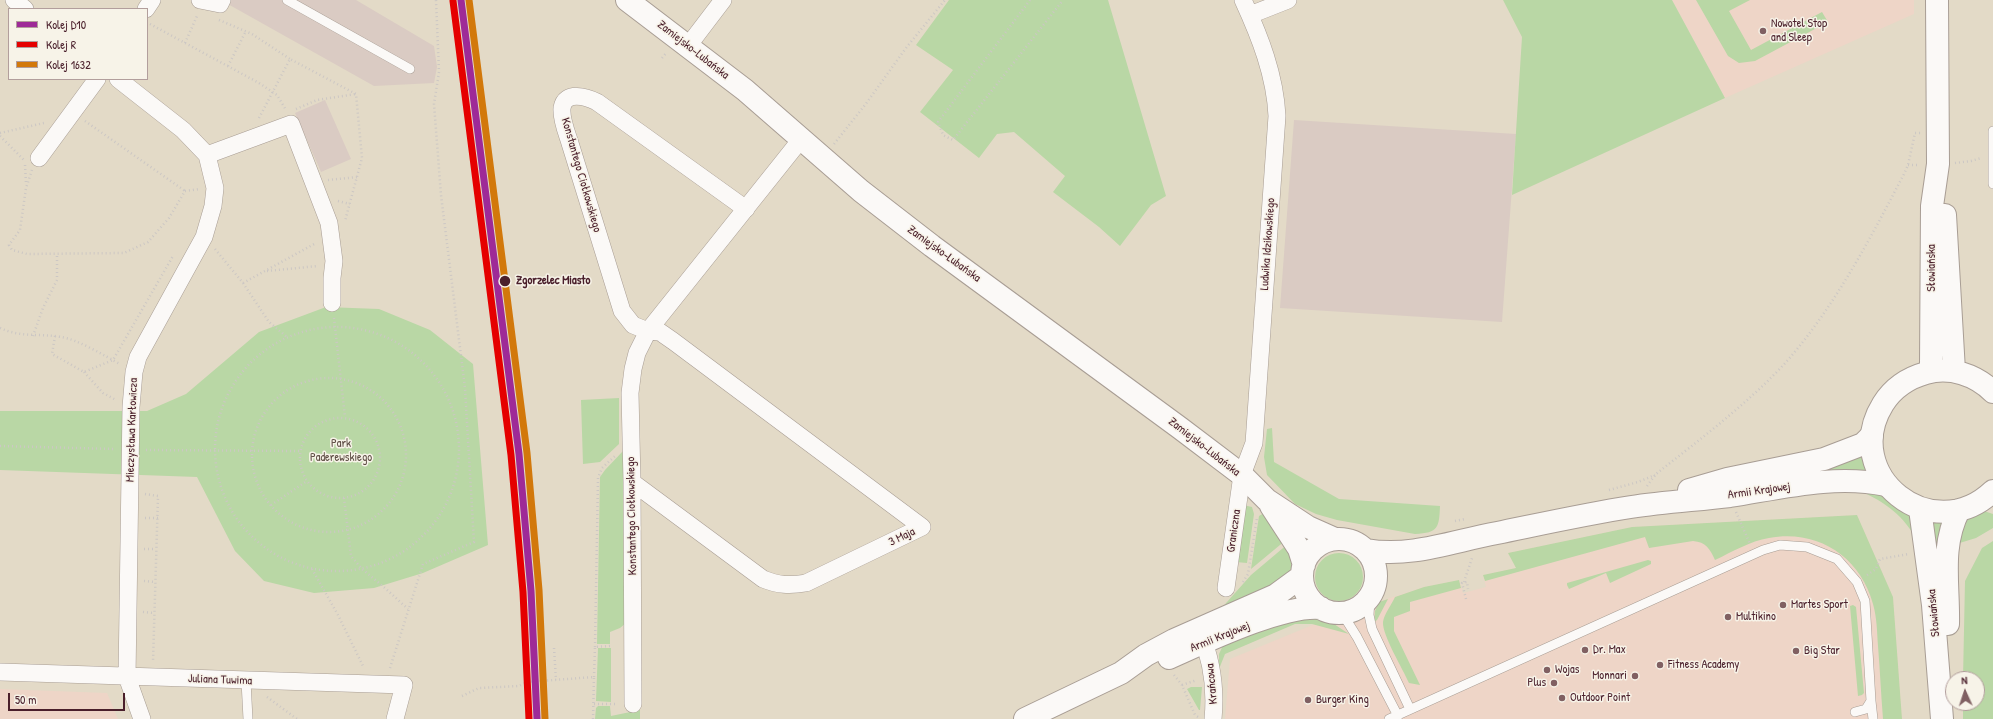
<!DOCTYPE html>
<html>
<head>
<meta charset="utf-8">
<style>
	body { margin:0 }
	#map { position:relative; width:1993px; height:719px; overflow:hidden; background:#e3dac7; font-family:"Patrick Hand",sans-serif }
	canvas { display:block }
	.legend { position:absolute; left:8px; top:8px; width:140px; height:72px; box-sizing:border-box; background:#f7f3e8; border:1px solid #b29e9c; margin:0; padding:5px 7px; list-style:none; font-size:12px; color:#4a1f2b }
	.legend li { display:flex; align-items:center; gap:8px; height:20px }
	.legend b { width:20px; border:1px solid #b29e9c }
	.north { position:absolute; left:1945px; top:671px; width:40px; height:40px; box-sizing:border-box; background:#f7f3e8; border:1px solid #b29e9c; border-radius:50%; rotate:357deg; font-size:11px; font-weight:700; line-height:16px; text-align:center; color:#4a1f2b }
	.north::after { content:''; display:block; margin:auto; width:14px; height:18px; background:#806062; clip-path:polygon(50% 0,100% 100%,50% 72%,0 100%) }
	.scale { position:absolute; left:8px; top:693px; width:117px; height:18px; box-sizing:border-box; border:2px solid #4a1f2b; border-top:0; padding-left:5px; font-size:12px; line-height:14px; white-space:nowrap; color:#4a1f2b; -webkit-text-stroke:3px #f7f3e8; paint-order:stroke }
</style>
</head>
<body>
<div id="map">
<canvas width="1993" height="719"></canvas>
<ul class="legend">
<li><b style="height:5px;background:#9e2a97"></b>Kolej D10</li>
<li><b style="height:5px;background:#e50000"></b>Kolej R</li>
<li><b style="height:5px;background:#d2780b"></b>Kolej 1632</li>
</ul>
<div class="north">N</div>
<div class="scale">50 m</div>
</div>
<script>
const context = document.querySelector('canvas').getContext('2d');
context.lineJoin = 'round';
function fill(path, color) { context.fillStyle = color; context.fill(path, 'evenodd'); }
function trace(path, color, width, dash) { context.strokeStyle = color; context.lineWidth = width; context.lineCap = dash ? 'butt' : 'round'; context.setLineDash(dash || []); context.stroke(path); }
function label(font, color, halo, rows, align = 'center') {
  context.font = font + ' "Patrick Hand",sans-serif'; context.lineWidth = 3; context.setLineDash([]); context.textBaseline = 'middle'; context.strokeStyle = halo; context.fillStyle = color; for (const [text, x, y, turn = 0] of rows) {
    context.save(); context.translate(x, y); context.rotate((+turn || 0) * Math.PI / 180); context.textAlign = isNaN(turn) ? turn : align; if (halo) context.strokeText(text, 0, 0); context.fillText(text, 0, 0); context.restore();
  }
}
const built = new Path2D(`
	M1672,0H1914V14L1725,98Z
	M1857,515L1893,597L1902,719H1225L1230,659L1332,617L1424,587L1459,580L1463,593L1486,587L1483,575L1516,568L1508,553L1632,527Z
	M0,689L107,693L118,719H0Z`);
const industrial = new Path2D(`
	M228,0H356L434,46L437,67L434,83L374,86L226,3Z
	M325,100L351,159L321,172L295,113Z
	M1294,120L1516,134L1502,322L1280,308Z`);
const green = new Path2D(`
	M949,0H1108L1166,196L1151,205L1120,246L1099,227L1053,192L1065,176L1014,132L997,134L979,158L920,112L953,70L916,45Z
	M1503,0H1672L1725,98L1512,195L1522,37Z
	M1696,0H1750L1729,11L1751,50L1822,12L1828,22L1755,61L1739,63L1728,56Z
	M326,307L379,309L430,330L473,364L488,545L423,573L374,588L314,593L264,581L235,551L197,477L0,470V411H147L186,394L259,332Z
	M619,398V444L600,462L583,464L581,400Z
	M1272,428L1274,462L1339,499L1440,506C1439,527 1439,533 1415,534L1337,520L1316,514L1295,504L1267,475L1264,457L1267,429Z
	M623,451L626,623L620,628L610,632V644H597L600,477L605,470Z
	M1865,453L1871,476L1726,487Z
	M1851,487L1879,492L1897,507L1910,516L1912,532C1898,510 1876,497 1851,487Z
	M1243,505L1252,507L1254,514L1247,563L1236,562Z
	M1974,511H1984L1993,514V528L1976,538L1953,545L1961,521Z
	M1264,513L1286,540L1251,569L1259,516Z
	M1857,515L1893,597L1902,719H1883C1881,695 1880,670 1878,646C1877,632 1877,618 1873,604C1860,556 1817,529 1769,538C1750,541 1732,552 1715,560C1710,549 1706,542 1693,541L1649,548L1645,537L1485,581L1483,575L1516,568L1508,553L1632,527Z
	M1926,520H1944L1941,546L1932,547Z
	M1993,541V719H1963V703H1977V679H1963L1965,581L1982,548Z
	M1289,543C1292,557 1294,565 1287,578L1219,611L1251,575Z
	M1315 577a24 24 0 1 1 48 0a24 24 0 1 1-48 0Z
	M1648,560L1651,561V564L1610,583L1606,573L1569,589L1567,585V583Z
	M1459,580L1461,588L1410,602V611L1394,617V631L1420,685L1409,683C1403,669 1382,635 1383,622C1384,614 1392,604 1395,597L1424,587Z
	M1388,599L1377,620L1374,622L1375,611L1379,602Z
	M1853,605L1856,607L1864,693L1862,695L1858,696L1850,606Z
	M1307,615L1331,622L1349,634L1312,624H1295L1225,654L1219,669V654L1225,641Z
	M598,648H611V702L596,701Z
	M1191,687H1202L1200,710H1199L1187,689Z
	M598,706H610L611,716L640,710V719H595L596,708Z`);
const path = new Path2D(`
	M1030,0L938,122L943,135L953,140L1063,0
	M219,20L252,34L290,59
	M150,24L259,83L277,95L286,110
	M185,43L197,16
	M662,58L667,52
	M228,66L246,31
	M296,109L317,100L356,94
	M259,118L290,59L356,94L362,158L345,221
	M85,121L185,191
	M0,133L44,123
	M0,136L24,160
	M834,144L865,105L906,48L945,0
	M1955,163L1971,161L1981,158
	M25,165L26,184
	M1908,165H1920
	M32,170L26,188L20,230L9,245L12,250L27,254L124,253L148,242L169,218L185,191L200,189
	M328,180L358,177
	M338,201L350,204
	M215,249L243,283L316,243
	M267,271L318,266
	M243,283L269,322L287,337
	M334,318L345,417
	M215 449a122 122 0 1 1 244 0a122 122 0 1 1-244 0Z
	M0,328C22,338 38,333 61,337C77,339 105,356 120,364
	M33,336L43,308L57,280V255
	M55,336L52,354L84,372L113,360L173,256
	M84,372L103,393L116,400
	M252 455a77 77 0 1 1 154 0a77 77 0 1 1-154 0Z
	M300 458a40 40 0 1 1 80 0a40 40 0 1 1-80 0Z
	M0,446L115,449
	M146,450L300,451
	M1647,486L1656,474C1699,440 1750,402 1787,361C1835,306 1870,239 1904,174L1908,165L1915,133H1921
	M1609,490L1638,482L1655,475
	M145,494L158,496L153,662
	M344,498L351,556L362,569L385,588L408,609
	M271,505L307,481
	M1736,512L1750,544
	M145,518H158
	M1455,521L1465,519
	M144,549H156
	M312,569L338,615L364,668
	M1867,575L1876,569L1880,559L1909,554
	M144,581L155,582
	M1243,582L1248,574L1257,518
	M1464,582L1472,558
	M1466,599L1462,583L1467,582L1468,589
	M143,612L154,613
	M595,647L598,478L602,468L615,456
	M554,648L556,680
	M526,649L527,682
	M390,668L423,564L474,542L465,388L441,195L434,104L439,72L436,0
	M1174,675L1182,685L1195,715L1198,717
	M594,677L595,647L610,646
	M1182,685L1197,680
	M462,696L479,688L519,686L527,682L594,677L593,719
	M267,697L297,719
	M594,704H618`);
const lane = new Path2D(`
	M287,0L410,69
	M1993,131V184
	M1370,597L1369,615L1372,629L1410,709
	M1342,613L1357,637L1398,716
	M246,681L248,719
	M1871,701L1873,719
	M1389,719L1763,550L1780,545L1807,547L1837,559L1857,582L1865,601L1871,701L1866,709L1855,712`);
const street = new Path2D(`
	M14,0L25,9
	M200,0L220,4L222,0
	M146,9L152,0
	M1250,15L1288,0
	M688,46L723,0
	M118,79L183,130L207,155L215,188L213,206L204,237L138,357L134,372L131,407L127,677L142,719
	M207,155L291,124L329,223L334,261L332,278V303
	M39,158L97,79
	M632,482L763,579C778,585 789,586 806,583L922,527L673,341L660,332L648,331L633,325L622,311L569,140C566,131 561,118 562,108C565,90 587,97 597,102L746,209
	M1226,588L1242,475L1254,443L1277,116C1275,75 1260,37 1243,0
	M1200,632C1212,660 1216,688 1213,719
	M0,672L404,685L395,719
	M633,704L632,482L630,393L633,369L637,353L648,331L802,138`);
const secondary = new Path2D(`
	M627,0L745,90L861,191L932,246L1180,428L1242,475L1267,500L1308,527L1335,539
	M1689,490L1727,479L1824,459L1863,444L1872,435
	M1271,506L1299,549L1304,565
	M1302 576a37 37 0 1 1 74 0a37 37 0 1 1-74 0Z
	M1366,550C1411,558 1453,541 1497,533C1541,524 1586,514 1631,507C1664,502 1697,500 1730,496C1781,488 1835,474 1886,485
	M1169,658C1205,642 1284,604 1321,608
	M1025,719L1121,673L1146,655L1174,640L1276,595L1302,576`);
const primary = new Path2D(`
	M1945,215L1954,371
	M1929,372L1931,365L1932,206L1938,164L1937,0
	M1993,392C1976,375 1950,366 1926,373C1908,378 1893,388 1883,404C1839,475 1932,549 1993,491
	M1920,509L1933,605L1942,719
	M1948,624C1949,584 1940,547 1959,510`);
const rail1 = new Path2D(`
	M461,0L519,454L531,591L537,719`);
const rail2 = new Path2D(`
	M453,1L511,455L523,592L529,719`);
const rail3 = new Path2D(`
	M469,0L527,453L539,590L545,719`);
const markers = [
	[1763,31,4,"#806062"],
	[505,281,6,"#4a1f2b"],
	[1783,605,4,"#806062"],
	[1728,617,4,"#806062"],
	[1585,650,4,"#806062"],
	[1796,651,4,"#806062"],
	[1660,665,4,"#806062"],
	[1547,670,4,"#806062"],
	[1635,676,4,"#806062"],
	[1554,683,4,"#806062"],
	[1562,698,4,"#806062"],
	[1308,700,4,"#806062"]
];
const poiNames = [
	["Nowotel Stop",1771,24],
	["and Sleep",1771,38],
	["Martes Sport",1791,605],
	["Multikino",1736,617],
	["Dr. Max",1593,650],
	["Big Star",1804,651],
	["Fitness Academy",1668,665],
	["Wojas",1555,670],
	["Monnari",1627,676,"right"],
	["Plus",1546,683,"right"],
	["Outdoor Point",1570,698],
	["Burger King",1316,700]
];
const streetNames = [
	["Zamiejsko-Lubańska",693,50,38],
	["Konstantego Ciołkowskiego",581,175,74],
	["Ludwika Idzikowskiego",1268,244,-86],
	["Zamiejsko-Lubańska",944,254,36],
	["Słowiańska",1932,268,-90],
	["Mieczysława Karłowicza",132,430,-88],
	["Zamiejsko-Lubańska",1204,447,38],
	["Armii Krajowej",1759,491,-8],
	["Konstantego Ciołkowskiego",632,516,-91],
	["Graniczna",1234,531,-82],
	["3 Maja",902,537,-26],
	["Słowiańska",1934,613,-95],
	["Armii Krajowej",1220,637,-22],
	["Juliana Tuwima",220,680,2],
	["Krańcowa",1212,684,-95]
];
const stopNames = [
	["Zgorzelec Miasto",516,281]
];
const parkNames = [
	["Park",341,444],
	["Paderewskiego",341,458]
];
fill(built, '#eed5c7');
fill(industrial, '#dacbc3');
fill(green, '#b9d7a5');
trace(lane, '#a89d94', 10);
trace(street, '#a89d94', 18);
trace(secondary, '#a89d94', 24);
trace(primary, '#a89d94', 24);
trace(path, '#ccc7c4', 2.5, [1, 3]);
trace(lane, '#fbf9f7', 9);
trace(street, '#fbf9f7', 17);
trace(secondary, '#fbf9f7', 22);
trace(primary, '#fbf9f7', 22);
trace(rail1, '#9e2a97', 7);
trace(rail2, '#e50000', 7);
trace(rail3, '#d2780b', 7);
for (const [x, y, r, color] of markers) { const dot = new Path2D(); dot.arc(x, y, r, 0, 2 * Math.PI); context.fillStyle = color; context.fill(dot); trace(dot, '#f7f3e8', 1.5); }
label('12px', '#4a1f2b', '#f7f3e8', poiNames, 'left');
label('12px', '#4a1f2b', '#f7f3e8', streetNames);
label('bold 12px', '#4a1f2b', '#f7f3e8', stopNames, 'left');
label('12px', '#5d4c43', '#f7f3e8', parkNames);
</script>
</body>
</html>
